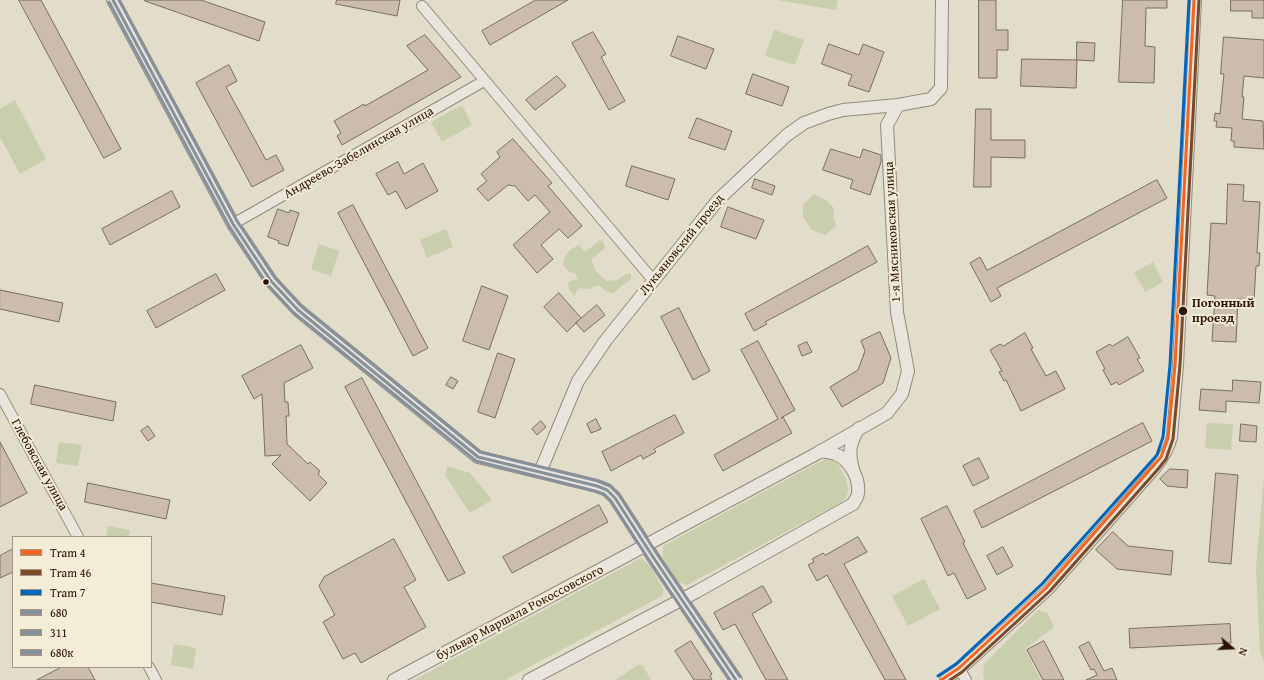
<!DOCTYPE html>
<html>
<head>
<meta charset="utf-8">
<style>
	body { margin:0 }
	#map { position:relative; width:1264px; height:680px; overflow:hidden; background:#e2dcca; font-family:"Gentium Book Plus",serif }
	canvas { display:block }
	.legend { position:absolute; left:12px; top:536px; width:140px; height:132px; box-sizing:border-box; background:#f3ecd6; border:1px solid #a39581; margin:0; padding:5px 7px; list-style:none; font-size:12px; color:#2b1202 }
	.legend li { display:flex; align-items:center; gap:8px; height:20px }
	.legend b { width:20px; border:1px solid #a39581 }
	.north { position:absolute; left:1212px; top:628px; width:40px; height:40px; -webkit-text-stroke:3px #f3ecd6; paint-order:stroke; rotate:109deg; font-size:11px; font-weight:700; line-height:16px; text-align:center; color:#2b1202 }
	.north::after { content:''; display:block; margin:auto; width:14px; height:18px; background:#2b1202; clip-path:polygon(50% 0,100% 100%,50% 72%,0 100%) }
</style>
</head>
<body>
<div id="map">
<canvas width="1264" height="680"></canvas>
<ul class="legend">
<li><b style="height:5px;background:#f26522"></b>Tram 4</li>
<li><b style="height:5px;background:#7a4b2a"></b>Tram 46</li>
<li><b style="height:5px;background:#0065bd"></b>Tram 7</li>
<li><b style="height:5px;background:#86919a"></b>680</li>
<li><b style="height:5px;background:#86919a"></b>311</li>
<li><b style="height:5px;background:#86919a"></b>680к</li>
</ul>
<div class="north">N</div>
</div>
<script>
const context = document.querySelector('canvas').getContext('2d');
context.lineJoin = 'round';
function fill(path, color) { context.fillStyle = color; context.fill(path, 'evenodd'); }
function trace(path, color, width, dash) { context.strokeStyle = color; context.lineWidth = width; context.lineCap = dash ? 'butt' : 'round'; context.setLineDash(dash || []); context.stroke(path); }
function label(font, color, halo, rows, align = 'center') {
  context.font = font + ' "Gentium Book Plus",serif'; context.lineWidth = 4; context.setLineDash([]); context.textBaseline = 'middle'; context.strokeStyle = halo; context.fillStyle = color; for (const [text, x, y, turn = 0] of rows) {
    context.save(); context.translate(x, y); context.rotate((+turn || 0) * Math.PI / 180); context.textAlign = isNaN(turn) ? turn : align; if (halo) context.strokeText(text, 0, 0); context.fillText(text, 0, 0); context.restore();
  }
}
const green = new Path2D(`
	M777,0H838L836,10Z
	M774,30L804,40L795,65L765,56Z
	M15,100L46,159L20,174L0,137V109Z
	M462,105L472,125L442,142L431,122Z
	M814,194L827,201L834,208L833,216L836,226L825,235L812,230L803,217V205Z
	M446,229L453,247L427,258L420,240Z
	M600,240L603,242L605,248L591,260L596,271L606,281L617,280L626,274H631V279L613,293L607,292L599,285L588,289L579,288L574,296L569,289L568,282L578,279L575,273L569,272L563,265C564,253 569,250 579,245L585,252Z
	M319,244L339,251L331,276L311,269Z
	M1153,262L1163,282L1145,292L1134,272Z
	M1207,423L1233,424L1231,450L1205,448Z
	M59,442L82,445L78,466L56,463Z
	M827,459C830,460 833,460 836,463C841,467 850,486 848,492C847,497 844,500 840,503L687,585L678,582L663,558V546L819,462Z
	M447,466L470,473L492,500L470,513L445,475Z
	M1264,477V662L1260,652L1256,567Z
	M108,526L130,530L129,537H106Z
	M641,558L651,567L664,591L662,596L505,680H414Z
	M924,579L940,609L908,626L892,596Z
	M1038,610L1047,613L1054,627L1025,649L1041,680H985L983,676L984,664Z
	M174,644L196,648L193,669L171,665Z
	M638,665H641L643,666L651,680H615Z`);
const building = new Path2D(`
	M19,0H41L121,149L104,158Z
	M145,0H201L265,22L259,41L145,1Z
	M337,0H400L397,16L336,4Z
	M536,0H568L490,45L482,31Z
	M979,0H996V30H1008V50H997V78H979Z
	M1123,0H1167V8H1146L1145,46L1155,47L1154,83L1119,82Z
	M1231,0H1264V18H1252V11H1231Z
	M593,32L606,54L601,57L625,101L609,110L572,43Z
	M425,35L461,77L342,145L337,136L341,133L334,121L364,104L365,106L428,70L407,46Z
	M678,36L714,49L706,69L671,56Z
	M1224,37L1264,40V78L1244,76L1242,97H1244L1242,119L1263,121L1264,149L1234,147V141H1231L1232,128L1216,127L1217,121H1214L1215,113L1220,114L1224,74H1221Z
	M1077,42L1095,43L1094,61L1077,60Z
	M829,44L859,55L863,44L884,52L869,92L848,85L852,75L822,64Z
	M1022,59L1077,60L1076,88L1021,86Z
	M229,65L237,81L226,87L266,160L276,155L284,170L252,187L196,83Z
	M753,74L789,87L782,106L746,94Z
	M557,76L566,86L535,110L526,100Z
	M976,109H991V140H1025V158L991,157V187H974Z
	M697,118L732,131L725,150L689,138Z
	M513,139L552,183L548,186L582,226L568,238L559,229L541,245L553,259L537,273L513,245L550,212L535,195L528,201L515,186L508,185L488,201L477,189L487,181L481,174L500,157L497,152Z
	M831,149L860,158L863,149L881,155V162L870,195L850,188L853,180L823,170Z
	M398,162L404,174L423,163L438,191L406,209L396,191L388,195L376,174Z
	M632,166L675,179L668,200L626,186Z
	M755,179L775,186L772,195L752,188Z
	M1157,180L1167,198L997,288L1001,296L991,302L970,263L980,257L987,270Z
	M1228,184L1244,185L1243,201L1260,202L1257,253H1260L1259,266H1256L1254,300L1238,299L1236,342L1212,341L1215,296L1207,295L1211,223L1226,224Z
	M172,191L180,207L110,245L102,229Z
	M353,205L428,348L413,356L338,213Z
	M728,207L764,220L756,239L721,227Z
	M278,209L289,213L290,210L299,213L288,246L278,243L279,241L268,237Z
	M868,246L877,262L765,322L767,324L754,331L745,314Z
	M216,274L225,290L156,328L147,311Z
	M482,286L508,296L489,350L463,341Z
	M0,290L63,303L59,322L0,309Z
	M559,293L581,318L567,332L544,307Z
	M597,305L605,315L584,332L576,323Z
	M679,308L710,371L693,380L661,317Z
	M880,332L891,358L883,383L842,407L830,387L858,370L865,351L861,341Z
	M1025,333L1033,348L1031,349L1046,376L1056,371L1065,389L1021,411L1006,380L1004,381L999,372L1002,371L990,350L1000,344L1003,346Z
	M1128,337L1140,358L1137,359L1144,371L1119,385L1117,382L1111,385L1103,370L1105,369L1096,352L1110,344L1112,346Z
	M758,341L795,410L781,418L783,417L792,433L723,471L714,455L778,419L741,350Z
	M807,342L812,352L802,356L798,346Z
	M301,345L313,368L284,383L285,402H288L289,416H286L287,444L308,464L310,462L320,471L318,474L327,483L310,501L272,464L281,455L265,456L262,394L254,399L242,376Z
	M498,353L515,359L495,418L478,412Z
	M451,377L458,381L453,389L446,385Z
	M362,378L465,573L448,581L345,387Z
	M1233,380L1261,382L1259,403L1226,401V412L1199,410L1201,389L1232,391Z
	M35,385L116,402L113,421L31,404Z
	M675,415L684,433L654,449L656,452L643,459L641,455L611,471L602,452Z
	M596,419L601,429L591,433L587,424Z
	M541,421L546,427L537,435L532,429Z
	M1143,423L1152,441L982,528L974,511Z
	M1241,424L1257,426L1256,442L1240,441Z
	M148,426L155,436L148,441L141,431Z
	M0,442L27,493L0,507Z
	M979,458L989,478L973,486L963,466Z
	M1170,469L1188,470L1187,488L1167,486L1160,479Z
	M1216,473L1238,475L1231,564L1209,562Z
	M88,483L170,500L166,519L85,502Z
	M599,505L608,522L512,573L503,557Z
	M947,506L965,542L963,543L986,589L967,599L954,573L948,576L921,519Z
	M1113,532L1128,546L1173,551L1171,575L1117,569L1096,550Z
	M858,537L867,552L844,564L906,680H885L827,575L817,581L808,565L814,562L812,559L823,553L825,555Z
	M394,539L416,580L404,587L426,627L361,663L355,653L343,659L323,622L335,615L319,586L324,577Z
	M1003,547L1013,566L997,575L987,556Z
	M13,549V572L0,578V556Z
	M151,583L225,596L222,615L151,602Z
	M763,586L772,602L752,614L788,680H766L735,624L723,630L714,613Z
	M1230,624L1231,643L1130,648L1129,629Z
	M691,641L712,674L710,676L712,680H694L675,651Z
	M1044,641L1064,680H1043L1027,650Z
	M1089,642L1104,671L1112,668L1117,680H1086L1097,675L1094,669L1091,670L1079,647Z
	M62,667H88L95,680H37Z`);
const minor = new Path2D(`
	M422,6L653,280
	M233,224L484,81
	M0,394L78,537
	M149,667L156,680
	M960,670L966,680
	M945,680L960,670L1048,590L1155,469C1163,459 1169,449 1172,437L1178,365L1196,0`);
const tertiary = new Path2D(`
	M113,0L233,224L271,281L298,310L478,457L597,486L607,490L615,498L653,557L736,680
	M853,469C848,452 850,443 859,428
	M540,472L578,381L606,340L718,200L787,135L804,123L828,114L843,110L898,105
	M394,680L816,454L887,413L902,394L908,371L897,312L887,125L898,105L931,99L941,88L942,0
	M529,680L696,592L853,504C855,500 858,497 858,493C860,478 849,459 835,454C830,452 825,452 820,451`);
const bus1 = new Path2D(`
	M113,0L233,224L271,281L298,310L478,457L597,486L607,490L615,498L653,557L736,680`);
const bus2 = new Path2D(`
	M109,2L229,226L267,284L294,313L476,461L595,491L604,494L611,501L649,560L730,680`);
const bus3 = new Path2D(`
	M119,0L237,221L275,278L301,306L480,452L598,481L610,486L619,495L657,554L740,677`);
const tram1 = new Path2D(`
	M941,680L959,668L1046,588L1161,457L1168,438L1175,365L1194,0`);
const tram2 = new Path2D(`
	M950,680L962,672L1050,591L1159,468L1166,459L1173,439L1180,365L1199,0`);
const tram3 = new Path2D(`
	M938,676L956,664L1042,584L1157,455L1163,437L1170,365L1189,0`);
const markers = [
	[266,282,3.5,"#2b1202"],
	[1183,311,5,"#2b1202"]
];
const streetNames = [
	["Андреево-Забелинская улица",359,153,-30],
	["1-я Мясниковская улица",893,232,-93],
	["Лукьяновский проезд",682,245,-51],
	["Глебовская улица",39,465,61],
	["бульвар Маршала Рокоссовского",520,613,-28]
];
const stopNames = [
	["Погонный",1192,304],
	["проезд",1192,319]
];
fill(green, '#c9cead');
fill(building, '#cbbcac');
trace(building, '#766f63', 1);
trace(minor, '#918a7e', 12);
trace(tertiary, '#918a7e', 14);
trace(minor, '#e9e5dc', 10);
trace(tertiary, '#e9e5dc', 12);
trace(bus1, '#86919a', 3);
trace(bus2, '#86919a', 3);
trace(bus3, '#86919a', 3);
trace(tram1, '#f26522', 3);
trace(tram2, '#7a4b2a', 3);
trace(tram3, '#0065bd', 3);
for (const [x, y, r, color] of markers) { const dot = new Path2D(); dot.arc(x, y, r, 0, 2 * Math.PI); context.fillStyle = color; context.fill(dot); trace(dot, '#f3ecd6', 1.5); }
label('13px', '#2b1202', '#f3ecd6', streetNames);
label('bold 13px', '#2b1202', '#f3ecd6', stopNames, 'left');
</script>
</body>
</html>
